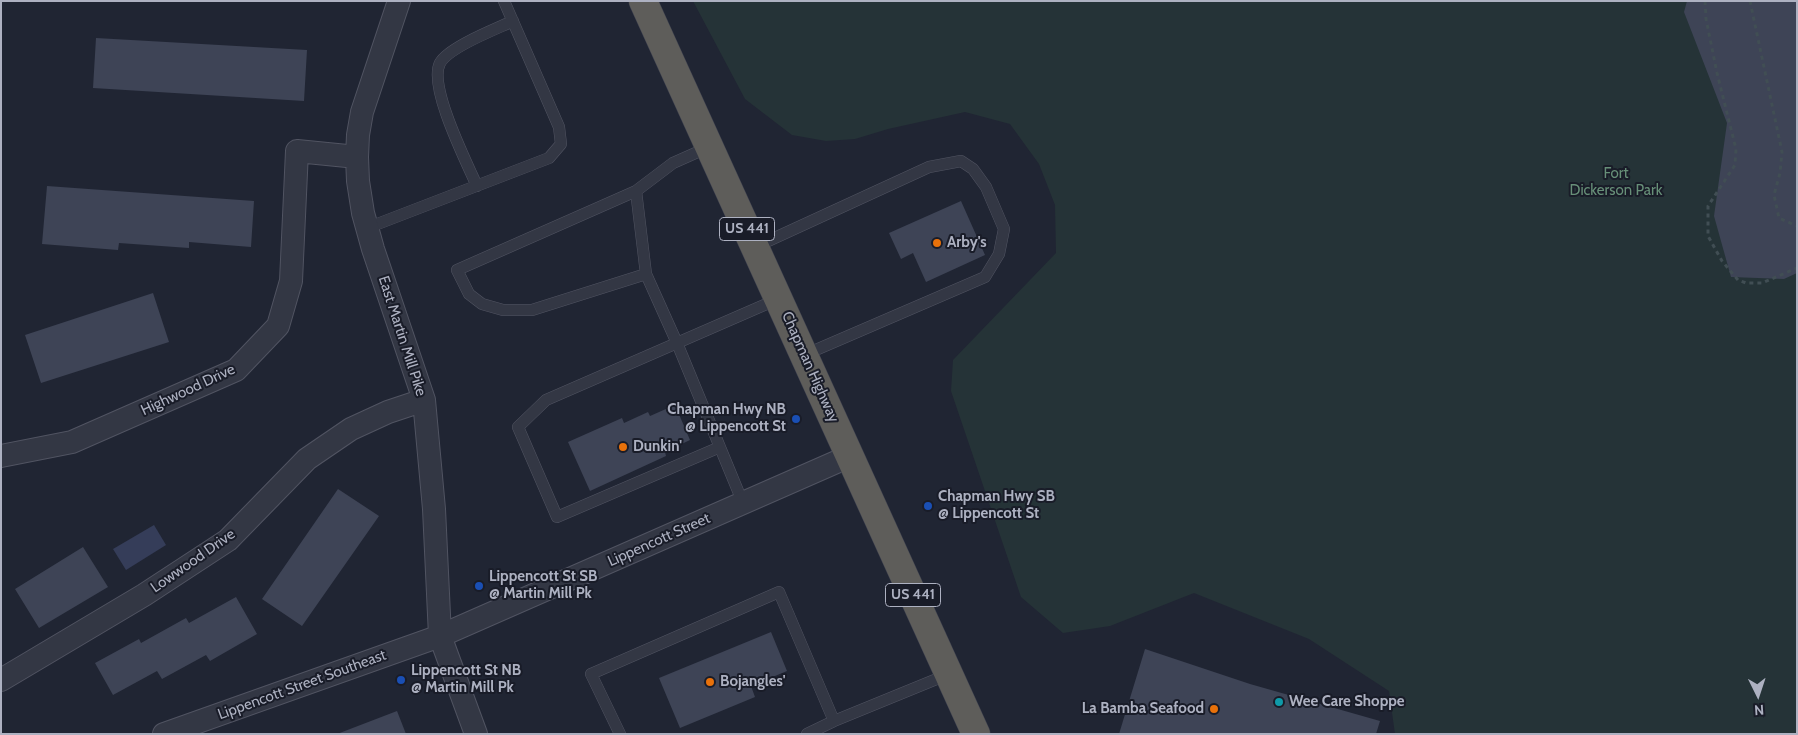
<!DOCTYPE html>
<html>
<head>
<meta charset="utf-8">
<style>
	body { margin:0 }
	#map { position:relative; width:1798px; height:735px; overflow:hidden; background:#202533; font-family:Cabin,sans-serif }
	canvas { display:block }
	.frame { position:absolute; inset:0; border:2px solid #adb1c1; pointer-events:none }
	.north { position:absolute; left:1733px; top:670px; width:50px; height:50px; -webkit-text-stroke:4px #191c28; paint-order:stroke; rotate:176deg; font-size:14px; font-weight:700; line-height:20px; text-align:center; color:#adb1c1 }
	.north::after { content:''; display:block; margin:auto; width:18px; height:22px; background:#adb1c1; clip-path:polygon(50% 0,100% 100%,50% 72%,0 100%) }
</style>
</head>
<body>
<div id="map">
<canvas width="1798" height="735"></canvas>
<div class="frame"></div>
<div class="north">N</div>
</div>
<script>
const context = document.querySelector('canvas').getContext('2d');
context.lineJoin = 'round';
function fill(path, color) { context.fillStyle = color; context.fill(path, 'evenodd'); }
function trace(path, color, width, dash) { context.strokeStyle = color; context.lineWidth = width; context.lineCap = dash ? 'butt' : 'round'; context.setLineDash(dash || []); context.stroke(path); }
function label(font, color, halo, rows, align = 'center') {
  context.font = font + ' Cabin,sans-serif'; context.lineWidth = 4; context.setLineDash([]); context.textBaseline = 'middle'; context.strokeStyle = halo; context.fillStyle = color; for (const [text, x, y, turn = 0] of rows) {
    context.save(); context.translate(x, y); context.rotate((+turn || 0) * Math.PI / 180); context.textAlign = isNaN(turn) ? turn : align; if (halo) context.strokeText(text, 0, 0); context.fillText(text, 0, 0); context.restore();
  }
}
const green = new Path2D(`
	M693,1H1797V734H1395L1389,691L1309,639L1194,593L1110,626L1063,633L1021,597L951,391L953,360L1056,253L1055,205L1039,164L1010,124L965,112L888,129L855,139L826,141L792,135L745,99Z`);
const water = new Path2D(`
	M154,525L166,545L126,570L113,549Z`);
const building = new Path2D(`
	M1687,1H1797V273L1784,279L1731,277L1714,216L1727,123L1684,12Z
	M96,38L307,50L304,101L93,88Z
	M47,186L254,201L251,247L189,242V248L119,243L118,250L42,244Z
	M961,201L985,255L926,282L913,253L901,259L889,233Z
	M153,293L169,342L41,383L25,335Z
	M675,405L690,440L665,452L666,456L590,491L568,442L622,418L624,423L648,412L650,416Z
	M338,489L379,516L302,626L262,599Z
	M83,547L108,587L39,628L15,589Z
	M236,597L257,634L210,661L206,655L162,679L157,671L113,695L95,663L139,639L141,643L186,618L189,623Z
	M771,632L787,671L751,686L755,697L680,728L659,678Z
	M1145,649L1250,684L1380,721L1376,734H1119Z
	M397,711L406,734H337Z`);
const path = new Path2D(`
	M1705,1L1706,19L1717,73L1736,149L1735,165L1708,206V236L1722,261L1738,280L1746,283H1762L1797,268
	M1750,1L1782,152L1780,173L1774,195L1779,218L1797,226`);
const service = new Path2D(`
	M709,147L673,163L636,191L646,274L677,343L743,503
	M477,186C466,161 428,86 440,63C449,47 496,29 513,21
	M636,191L457,270L469,294L482,304L503,310H532L646,274
	M367,228L549,158L561,144L559,127L504,1
	M755,247L929,167L961,161L973,169L986,187L1004,229L999,254L985,277L804,355
	M720,447L557,517L518,427L546,400L778,299
	M620,734L591,674L779,592L834,721
	M807,734L834,721L949,674`);
const minor = new Path2D(`
	M399,1L362,112L358,135L357,157L358,181L363,213L373,249L424,400L434,509L440,636L476,734
	M1,456L72,442L236,370L278,326L291,281L297,151L357,157
	M1,680L144,595L228,540L307,459L351,429L388,412L424,400
	M164,734L440,636L850,456`);
const trunk = new Path2D(`
	M643,1L976,734`);
const markers = [
	[937,243,5,"#e8710a"],
	[796,419,5,"#1a4fb4"],
	[623,447,5,"#e8710a"],
	[928,506,5,"#1a4fb4"],
	[479,586,5,"#1a4fb4"],
	[401,680,5,"#1a4fb4"],
	[710,682,5,"#e8710a"],
	[1279,702,5,"#0f9aa8"],
	[1214,709,5,"#e8710a"]
];
const shields = [
	[747,229,55],
	[913,595,55]
];
const shieldNames = [
	["US 441",747,229],
	["US 441",913,595]
];
const parkNames = [
	["Fort",1616,174],
	["Dickerson Park",1616,191]
];
const poiNames = [
	["Arby's",947,243],
	["Chapman Hwy NB",786,410,"right"],
	["@ Lippencott St",786,427,"right"],
	["Dunkin'",633,447],
	["Chapman Hwy SB",938,497],
	["@ Lippencott St",938,514],
	["Lippencott St SB",489,577],
	["@ Martin Mill Pk",489,594],
	["Lippencott St NB",411,671],
	["@ Martin Mill Pk",411,688],
	["Bojangles'",720,682],
	["Wee Care Shoppe",1289,702],
	["La Bamba Seafood",1204,709,"right"]
];
const streetNames = [
	["East Martin Mill Pike",402,336,72],
	["Chapman Highway",810,367,66],
	["Highwood Drive",188,390,-25],
	["Lippencott Street",659,540,-24],
	["Lowwood Drive",193,561,-35],
	["Lippencott Street Southeast",302,685,-20]
];
fill(green, '#253337');
fill(water, '#353d59');
fill(building, '#3e4456');
trace(service, '#515462', 12);
trace(minor, '#515462', 24);
trace(trunk, '#3e414f', 29);
trace(path, '#414e54', 3, [4, 4]);
trace(service, '#333744', 11);
trace(minor, '#333744', 22);
trace(trunk, '#5e5d5a', 28);
for (const [x, y, r, color] of markers) { const dot = new Path2D(); dot.arc(x, y, r, 0, 2 * Math.PI); context.fillStyle = color; context.fill(dot); trace(dot, '#191c28', 2); }
for (const [x, y, w] of shields) { const box = new Path2D(); box.roundRect(x - w / 2, y - 11.5, w, 23, 4); context.fillStyle = '#191c28'; context.fill(box); trace(box, '#adb1c1', 1); }
label('bold 14px', '#adb1c1', null, shieldNames);
label('15px', '#678f78', '#191c28', parkNames);
label('bold 15px', '#adb1c1', '#191c28', poiNames, 'left');
label('15px', '#adb1c1', '#191c28', streetNames);
</script>
</body>
</html>
